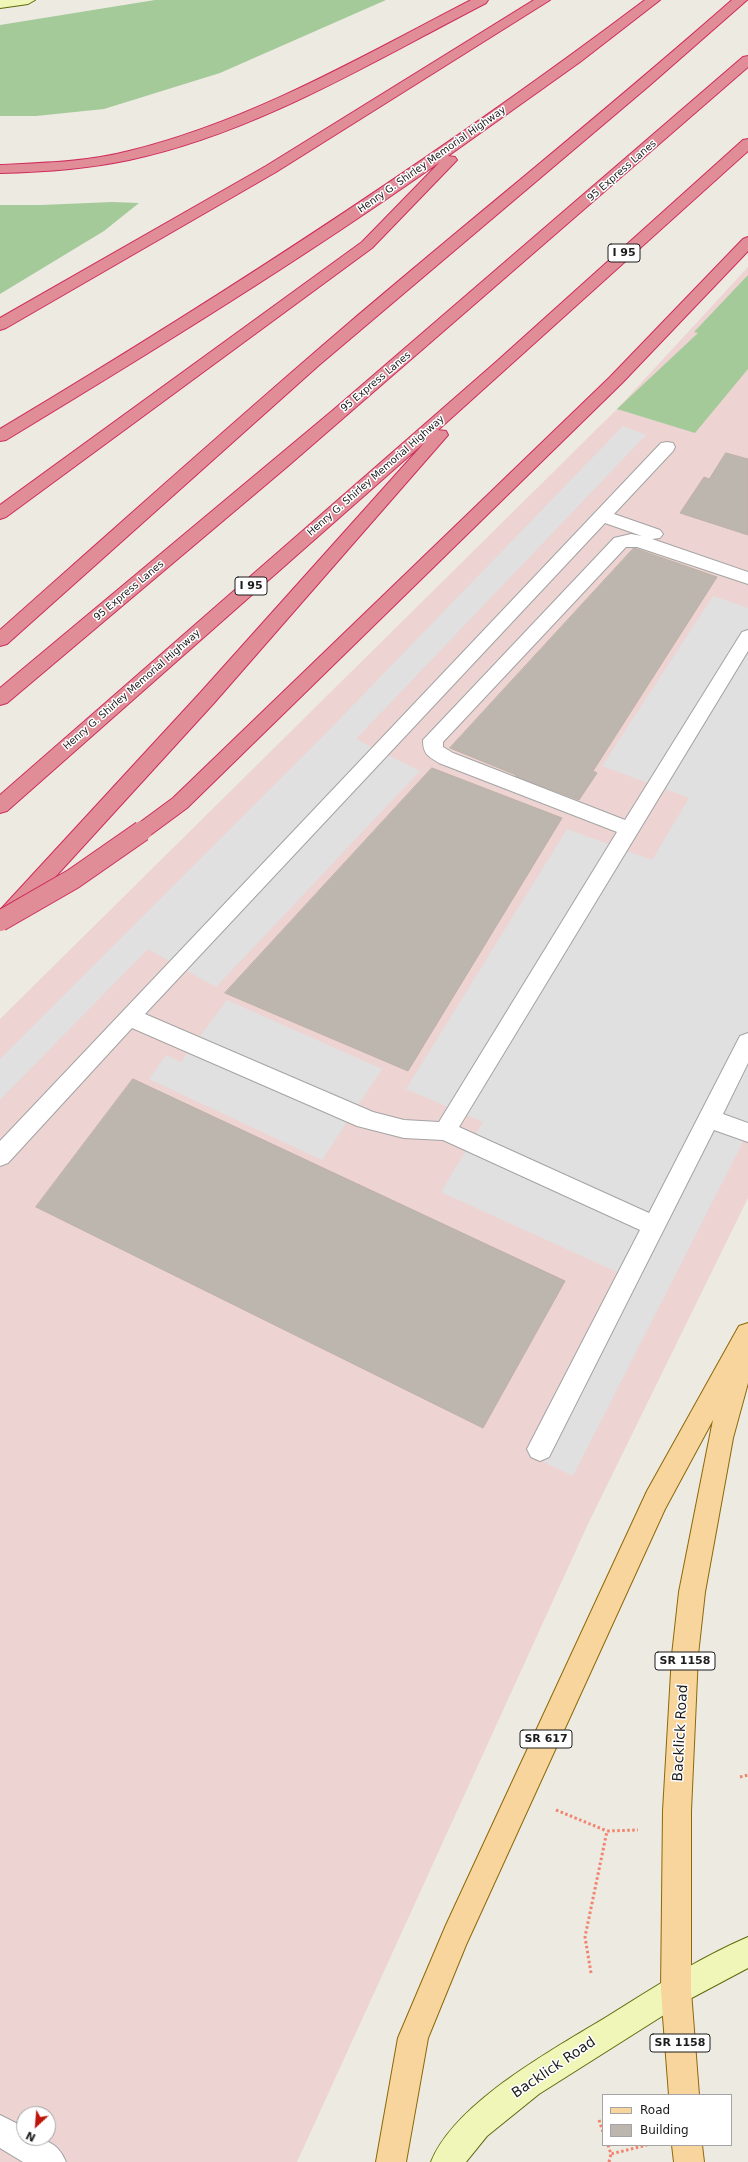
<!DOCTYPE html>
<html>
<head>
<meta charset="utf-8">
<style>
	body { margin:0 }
	#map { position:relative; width:748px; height:2162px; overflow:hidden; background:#edeae2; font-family:"DejaVu Sans",sans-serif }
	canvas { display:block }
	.legend { position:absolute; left:602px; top:2094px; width:130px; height:52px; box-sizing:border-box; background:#fff; border:1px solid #a4a4a4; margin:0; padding:5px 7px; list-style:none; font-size:12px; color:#1c1c1c }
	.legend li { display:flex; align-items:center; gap:8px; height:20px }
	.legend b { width:20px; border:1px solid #a4a4a4 }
	.north { position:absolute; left:16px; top:2106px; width:40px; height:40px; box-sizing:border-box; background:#fff; border:1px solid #a4a4a4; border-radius:50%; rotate:206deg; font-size:11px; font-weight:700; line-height:16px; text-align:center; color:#1c1c1c }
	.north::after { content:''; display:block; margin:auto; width:14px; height:18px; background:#be140a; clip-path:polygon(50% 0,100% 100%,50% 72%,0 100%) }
</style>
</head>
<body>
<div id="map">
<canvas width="748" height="2162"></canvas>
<ul class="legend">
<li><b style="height:5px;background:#f7d59d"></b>Road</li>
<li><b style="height:11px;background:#bdb6af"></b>Building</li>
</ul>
<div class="north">N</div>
</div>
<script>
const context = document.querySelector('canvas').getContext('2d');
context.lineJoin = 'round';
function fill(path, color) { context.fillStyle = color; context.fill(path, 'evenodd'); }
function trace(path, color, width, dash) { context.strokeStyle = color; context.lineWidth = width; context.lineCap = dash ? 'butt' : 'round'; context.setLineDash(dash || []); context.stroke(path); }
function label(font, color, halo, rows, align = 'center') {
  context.font = font + ' "DejaVu Sans",sans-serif'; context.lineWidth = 3; context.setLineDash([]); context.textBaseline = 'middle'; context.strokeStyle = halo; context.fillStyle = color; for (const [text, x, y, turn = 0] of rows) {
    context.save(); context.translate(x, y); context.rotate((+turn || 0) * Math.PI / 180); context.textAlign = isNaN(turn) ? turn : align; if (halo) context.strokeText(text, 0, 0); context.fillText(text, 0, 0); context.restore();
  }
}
const commercial = new Path2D(`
	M748,267V1198L588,1524L297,2162H0V1019L617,409ZM24,2114H48V2138H24Z`);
const forest = new Path2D(`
	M155,0H386L220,73L104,109L36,116H0V25Z
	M112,202L139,203L104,231L0,294V205H41Z
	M748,275V369L695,433L617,409L698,333L694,332Z`);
const parking = new Path2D(`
	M623,426L646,435L356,739L420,771L216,987L148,949L0,1100V1059L332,727Z
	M713,596L748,608V1132L573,1476L544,1462L637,1281L441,1192L483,1122L406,1089L567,829L652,860L689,798L602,766Z
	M227,1000L382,1069L322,1160L149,1079L166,1055L181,1062Z`);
const building = new Path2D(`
	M726,453L748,459V535L680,513L704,477L709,479Z
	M634,548L717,577L593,771L597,773L579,800L515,776L516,775L450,748Z
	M432,768L562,818L408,1071L225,993Z
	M133,1079L565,1281L483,1428L36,1207Z`);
const path = new Path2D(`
	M740,1777L748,1775
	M556,1810L607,1831
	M591,1973L585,1937L607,1831L638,1830
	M599,2120L603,2132
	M608,2145L611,2154L647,2145
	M609,2162L611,2154`);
const lane = new Path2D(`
	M667,442L673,443L675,447L673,451L614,514L660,530L663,534L660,538L652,539L748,572V584L637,547H626L443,742V747L453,753L625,820L742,632L748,630V651L459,1127L649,1213L740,1036L748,1033V1063L723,1114L748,1123V1142L714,1130L549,1457L540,1461L531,1457L527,1449L640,1230L443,1140L404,1138L357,1126L132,1028L8,1163L0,1166V1141L661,443ZM605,523L642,536L631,534L614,538L423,740C423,754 428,756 439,763L617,832L439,1122L404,1120L373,1112L145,1014Z
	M0,2115L24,2127V2138C44,2138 58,2142 66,2162H23L0,2148Z`);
const secondary = new Path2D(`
	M0,0H35L28,4L0,8Z
	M748,1937V1968L686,2001L539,2094L487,2136L466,2162H431C455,2102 554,2049 608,2016C653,1988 699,1958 748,1937Z`);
const primary = new Path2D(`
	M748,1323V1383L733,1438L705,1592L698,1655L691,1811V1991L699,2095H669L661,1991L663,1811L672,1655L679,1592L713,1420L665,1509L466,1945L428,2038L406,2162H376L398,2038L446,1925L647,1491L739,1326Z
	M672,2145H702L704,2162H674Z`);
const highway = new Path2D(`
	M471,0H488L486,3C372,62 256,133 129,160C86,169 44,172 0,173V165C43,163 87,162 129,151C251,121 361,57 471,0Z
	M534,0H550L276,172L6,328L0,330V318L266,166Z
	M645,0H660L580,62L448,156L455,157L457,160L372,248L6,517L0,519V505L362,242L440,162C299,261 153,351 6,440L0,441V429C222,296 438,156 645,0Z
	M732,0H747L650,85L318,366L7,644L0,646V630C116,527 232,423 350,322C477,214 607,110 732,0Z
	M748,56V67L288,466L7,703L0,705V688L332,411L743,57Z
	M748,139V151L438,430L446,431L448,435L214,703L15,921L8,923L1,921V909L200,693L425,442L7,811L0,813V795L496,362L743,140Z
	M748,237V251L622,383L187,808L149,836L142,838L135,836L132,831L135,826L173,798L610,377L743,239Z`);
const highwayBridge = new Path2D(`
	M0,921L73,879L142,831`);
const farStreetnames = [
	["Henry G. Shirley Memorial Highway",432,160,-35],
	["95 Express Lanes",622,171,-41],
	["95 Express Lanes",376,382,-40],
	["Henry G. Shirley Memorial Highway",376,476,-41],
	["95 Express Lanes",129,591,-40],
	["Henry G. Shirley Memorial Highway",132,690,-41]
];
const shields = [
	[624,253,32],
	[251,586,32],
	[685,1661,60],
	[546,1739,52],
	[680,2043,60]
];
const shieldNames = [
	["I 95",624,253],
	["I 95",251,586],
	["SR 1158",685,1661],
	["SR 617",546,1739],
	["SR 1158",680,2043]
];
const nearStreetnames = [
	["Backlick Road",681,1733,-87],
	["Backlick Road",554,2068,-34]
];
fill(commercial, '#edd4d2');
fill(forest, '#a5ca99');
fill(parking, '#e0e0e0');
fill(building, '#bdb6af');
trace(building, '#beb1a5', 1);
trace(lane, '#a3a3a3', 2);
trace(secondary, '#5c6c0a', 2);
trace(primary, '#8d6807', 2);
trace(highway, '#ce2c5b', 2);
trace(path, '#f2836e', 3, [2.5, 2.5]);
fill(lane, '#fff');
fill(secondary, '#eff6b7');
fill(primary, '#f7d59d');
fill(highway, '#e18d98');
trace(highwayBridge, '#ce2c5b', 22, []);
trace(highwayBridge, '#e18d98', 20);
label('10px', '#1c1c1c', '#fff', farStreetnames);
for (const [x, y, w] of shields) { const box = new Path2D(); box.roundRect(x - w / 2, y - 9, w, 18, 3); context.fillStyle = '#fff'; context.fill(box); trace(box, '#1c1c1c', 1); }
label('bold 11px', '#1c1c1c', null, shieldNames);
label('14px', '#1c1c1c', '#fff', nearStreetnames);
</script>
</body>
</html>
